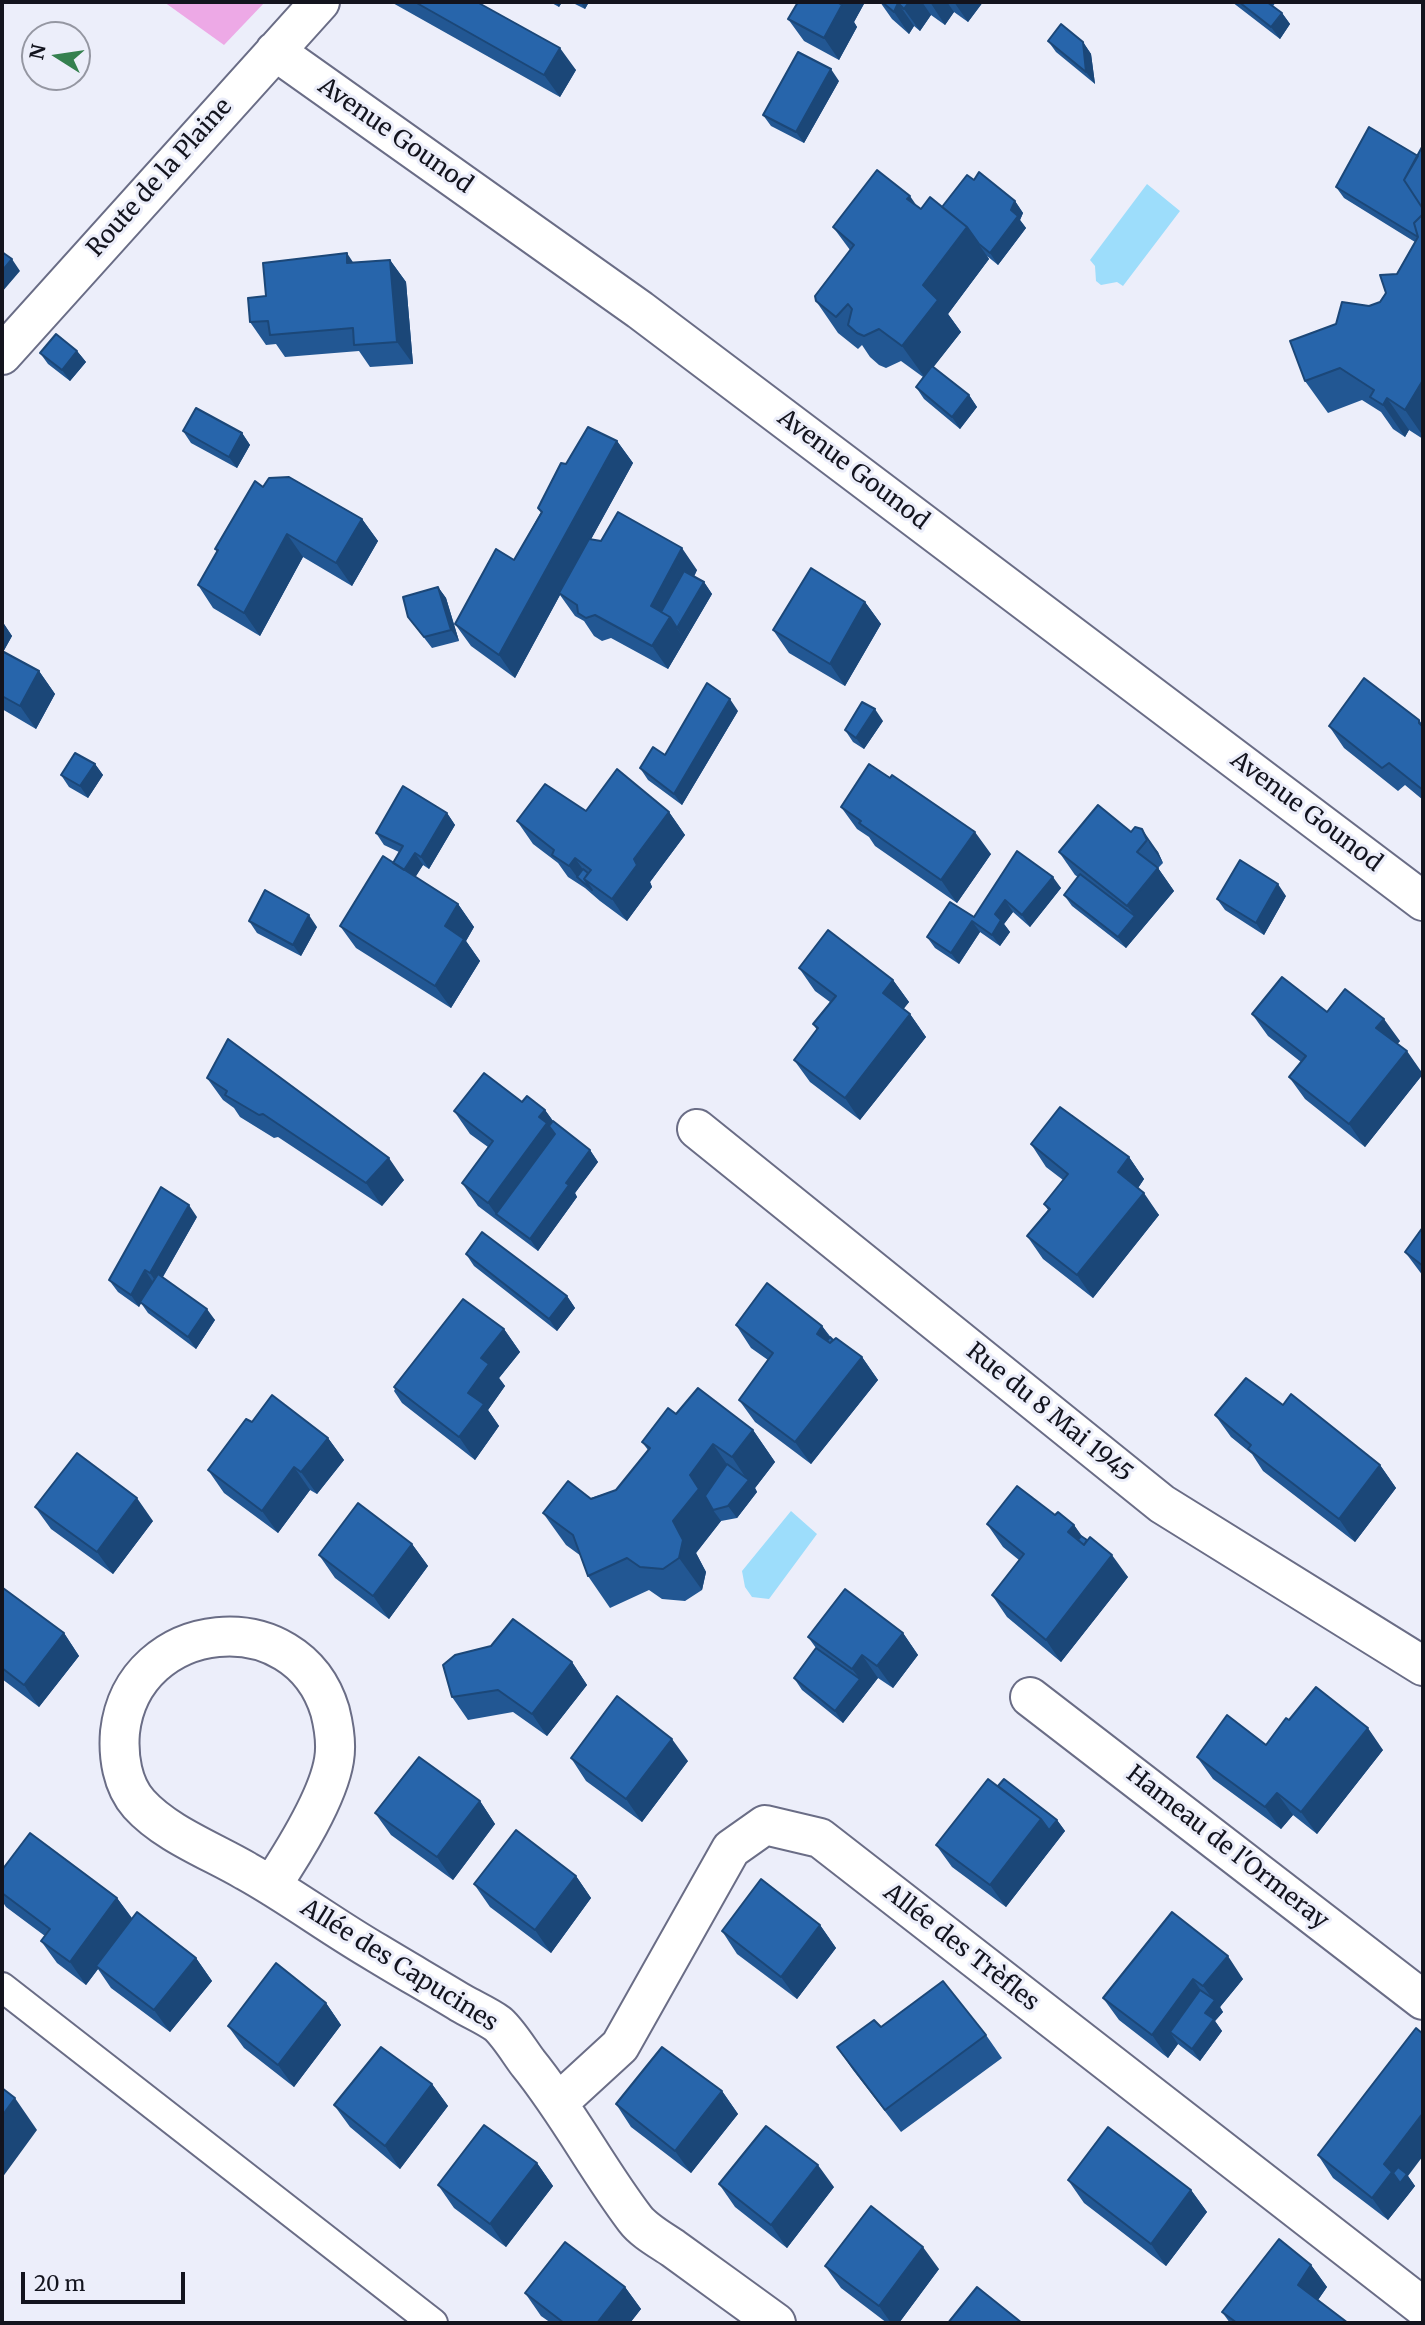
<!DOCTYPE html>
<html>
<head>
<meta charset="utf-8">
<style>
	body { margin:0 }
	#map { position:relative; width:1425px; height:2325px; overflow:hidden; background:#eceefa; font-family:Merriweather,serif }
	canvas { display:block }
	.frame { position:absolute; inset:0; border:4px solid #13141e; pointer-events:none }
	.north { position:absolute; left:21px; top:21px; width:70px; height:70px; box-sizing:border-box; background:#eceefa; border:2px solid #9597a2; border-radius:50%; rotate:282deg; font-size:19px; font-weight:700; line-height:28px; text-align:center; color:#13141e }
	.north::after { content:''; display:block; margin:auto; width:24px; height:32px; background:#35804f; clip-path:polygon(50% 0,100% 100%,50% 72%,0 100%) }
	.scale { position:absolute; left:21px; top:2272px; width:164px; height:32px; box-sizing:border-box; border:4px solid #13141e; border-top:0; padding-left:9px; font-size:21px; line-height:24px; white-space:nowrap; color:#13141e; -webkit-text-stroke:5px #eceefa; paint-order:stroke }
</style>
</head>
<body>
<div id="map">
<canvas width="1425" height="2325"></canvas>
<div class="frame"></div>
<div class="north">N</div>
<div class="scale">20 m</div>
</div>
<script>
const context = document.querySelector('canvas').getContext('2d');
context.lineJoin = 'round';
function fill(path, color) { context.fillStyle = color; context.fill(path, 'evenodd'); }
function trace(path, color, width, dash) { context.strokeStyle = color; context.lineWidth = width; context.lineCap = dash ? 'butt' : 'round'; context.setLineDash(dash || []); context.stroke(path); }
function label(font, color, halo, rows, align = 'center') {
  context.font = font + ' Merriweather,serif'; context.lineWidth = 6; context.setLineDash([]); context.textBaseline = 'middle'; context.strokeStyle = halo; context.fillStyle = color; for (const [text, x, y, turn = 0] of rows) {
    context.save(); context.translate(x, y); context.rotate((+turn || 0) * Math.PI / 180); context.textAlign = isNaN(turn) ? turn : align; if (halo) context.strokeText(text, 0, 0); context.fillText(text, 0, 0); context.restore();
  }
}
const green = new Path2D(`
	M164,2H265L224,45Z`);
const water = new Path2D(`
	M1147,184L1180,211L1123,286L1117,282L1101,285L1096,281L1095,266L1090,260Z
	M791,1511L817,1534L769,1599L752,1597L745,1587L742,1571Z`);
const lane = new Path2D(`
	M2,1987L433,2323`);
const street = new Path2D(`
	M275,51L640,310L1423,901
	M2,355L320,2
	M697,1129L1162,1504L1423,1666
	M1030,1697L1423,2000
	M272,1885C293,1853 328,1798 334,1760C337,1743 334,1727 330,1711C297,1601 133,1617 120,1732C118,1756 122,1785 139,1804C166,1834 212,1851 246,1871C291,1896 332,1927 377,1953C405,1970 433,1986 461,2003C473,2010 487,2016 498,2024C509,2034 519,2051 528,2063C568,2112 597,2169 635,2219C644,2231 661,2240 674,2249C708,2274 742,2298 776,2323
	M559,2102L620,2046L731,1849L765,1825L820,1838L1423,2307`);
const wall = new Path2D(`
	M391,2H477L576,70L560,97Z
	M550,2H562L559,7Z
	M571,2H589L585,9Z
	M798,2H865L854,22L857,27L839,60L804,41L788,19Z
	M880,2H983L968,22L954,12L945,25L931,15L920,31L914,26L909,34L892,19Z
	M1232,2H1276L1273,6L1282,13L1290,24L1280,39Z
	M1048,41L1083,42L1091,54L1095,84L1056,52Z
	M839,81L804,143L771,126L763,115Z
	M1423,147V439L1409,430L1405,437L1393,429L1381,412L1362,400L1328,413L1305,381L1336,324L1369,306L1380,302L1415,242L1344,198L1336,187L1418,156Z
	M974,180L1015,201L1023,213L1020,220L1026,228L998,265L987,256L989,259L948,314L961,332L933,367L969,395L977,407L960,429L924,399L916,387L923,377L901,361L886,368L879,365L870,357L862,345L858,349L838,333L816,301L850,250L833,227L917,206L921,209L942,207Z
	M390,260L406,282L413,364L370,367L359,351L285,357L276,344L266,345L250,322L266,296L353,263Z
	M77,351L86,362L70,381L48,364L40,353Z
	M183,431L242,433L250,445L237,468L191,443Z
	M617,441L633,463L591,539L697,570L694,577L704,582L712,594L668,669L611,638L602,641L594,636L584,621L575,616L560,595L515,678L471,646L455,624L514,560L541,512L538,508L566,464Z
	M263,487L362,519L378,541L352,586L303,557L260,636L213,608L198,585L217,552L215,549Z
	M438,587L446,598L459,641L432,648L408,617Z
	M865,602L881,624L845,686L789,653L773,630Z
	M2,621L12,636L3,652L39,671L55,694L36,729L2,709Z
	M738,711L682,805L648,780L640,768L665,755Z
	M1419,720L1423,725V800L1405,785L1398,791L1344,748L1329,726Z
	M883,721L864,749L853,742L845,730Z
	M95,764L103,775L88,798L69,787L61,775Z
	M841,807L991,854L957,903L875,846L869,837L857,829Z
	M586,811L669,812L685,835L650,882L652,887L627,921L600,901L585,888L568,877L558,863L533,844L517,821Z
	M447,813L455,825L429,869L423,865L415,877L458,904L474,927L466,941L480,961L451,1008L356,948L340,926L393,863L399,852L384,845L376,833Z
	M1135,827L1158,852L1163,863L1158,868L1174,891L1126,948L1072,906L1064,895L1078,877L1075,875L1059,852L1131,832Z
	M1017,851L1061,888L1030,927L1013,912L1004,924L1010,932L1000,946L980,932L959,964L935,948L927,937L974,917Z
	M1286,896L1264,935L1225,910L1217,899Z
	M249,921L317,927L301,956L257,933Z
	M799,968L893,980L909,1002L903,1009L910,1014L926,1037L860,1120L810,1082L794,1060L817,1030L813,1024L830,1002L815,991Z
	M1327,1012L1400,1041L1397,1044L1423,1074L1365,1147L1305,1099L1289,1077L1301,1062L1268,1036L1252,1014Z
	M207,1078L404,1180L382,1206L278,1137L274,1138L240,1117L234,1108L223,1100Z
	M522,1102L545,1110L553,1121L590,1150L598,1162L575,1193L577,1197L538,1251L478,1206L462,1183L488,1147L470,1134L454,1111Z
	M1031,1144L1129,1157L1144,1179L1138,1188L1159,1215L1093,1298L1043,1259L1027,1236L1048,1210L1044,1204L1063,1180L1046,1167Z
	M197,1217L163,1277L215,1320L196,1349L148,1313L141,1303L139,1307L118,1292L109,1280Z
	M1423,1227V1276L1405,1252Z
	M466,1254L567,1296L575,1308L557,1331L474,1266Z
	M736,1325L822,1326L833,1340L862,1357L878,1380L811,1464L755,1422L739,1400L768,1360L751,1348Z
	M504,1329L520,1352L499,1378L505,1386L488,1410L499,1426L475,1460L402,1403L394,1391L395,1389L394,1387Z
	M1283,1405L1380,1465L1396,1488L1355,1542L1263,1471L1252,1454L1231,1437L1215,1415Z
	M676,1414L753,1430L775,1462L755,1488L757,1492L737,1518L721,1521L696,1553L706,1572L702,1590L685,1601L662,1599L649,1590L610,1608L588,1576L581,1556L566,1545L543,1513L616,1490L648,1450L642,1442Z
	M252,1422L328,1438L344,1460L317,1494L310,1490L278,1533L224,1493L208,1470Z
	M35,1507L153,1521L113,1574L51,1529Z
	M1055,1515L1074,1525L1081,1536L1128,1577L1061,1662L1007,1617L992,1595L1019,1560L1003,1547L987,1524Z
	M412,1544L428,1566L389,1619L335,1578L319,1555Z
	M2,1590L64,1633L79,1656L39,1707L2,1679Z
	M903,1633L918,1655L893,1688L878,1678L843,1723L802,1690L794,1678L816,1648L808,1637Z
	M572,1662L587,1685L547,1736L513,1712L468,1720L452,1697Z
	M1289,1720L1383,1750L1317,1834L1293,1815L1281,1829L1213,1779L1197,1757L1266,1745Z
	M571,1758L688,1761L642,1822L586,1781Z
	M998,1786L1057,1820L1065,1831L1006,1907L952,1867L936,1845Z
	M480,1801L495,1824L453,1880L391,1835L375,1813Z
	M2,1870L117,1898L132,1918L196,1958L212,1981L170,2032L111,1988L98,1969L86,1985L57,1963L41,1941L45,1936L6,1907L2,1901Z
	M576,1876L591,1898L551,1953L490,1907L474,1884Z
	M1172,1912L1243,1979L1220,2007L1223,2012L1215,2021L1222,2031L1200,2061L1178,2044L1168,2058L1119,2020L1103,1998Z
	M820,1925L836,1948L797,1999L737,1954L722,1931Z
	M326,2003L341,2025L294,2087L244,2048L228,2026Z
	M881,2027L986,2035L1002,2058L901,2132L853,2070L837,2047Z
	M432,2084L448,2106L400,2169L350,2127L334,2105Z
	M722,2091L738,2114L691,2173L631,2127L616,2104Z
	M1318,2155L1408,2176L1415,2186L1388,2220L1333,2178Z
	M537,2163L553,2186L506,2247L454,2208L438,2185Z
	M1068,2180L1191,2190L1207,2212L1166,2266L1084,2203Z
	M719,2184L834,2187L787,2248L735,2207Z
	M1311,2265L1327,2287L1318,2300L1348,2323H1230L1222,2312Z
	M825,2266L939,2269L899,2323H887L841,2288Z
	M625,2287L641,2309L630,2323H551L541,2316L525,2293Z`);
const shadedWall = new Path2D(`
	M556,2H562L559,7Z
	M580,2H589L585,9Z
	M837,2H865L854,22L857,27L839,60L824,38Z
	M909,2H922L931,15L920,31L904,9Z
	M930,2H947L954,12L945,25Z
	M954,2H983L968,22Z
	M898,3L914,26L909,34L894,12Z
	M1282,13L1290,24L1280,39L1271,27Z
	M1083,42L1091,54L1095,84L1086,72Z
	M560,48L576,70L560,97L544,75Z
	M831,69L839,81L804,143L796,132Z
	M910,196L932,228L907,199Z
	M1015,201L1023,213L1020,220L1026,228L998,265L990,253Z
	M967,227L989,259L948,314L961,332L925,378L902,346L923,285Z
	M347,253L362,276L347,263Z
	M12,259L20,271L2,292V271Z
	M390,260L406,282L413,364L397,342Z
	M77,351L86,362L70,381L62,370Z
	M1423,380V436L1405,410Z
	M969,395L977,407L960,429L952,417Z
	M1387,398L1409,430L1405,437L1383,405Z
	M242,433L250,445L237,468L229,457Z
	M617,441L633,463L561,594L559,593L560,595L515,678L499,655Z
	M362,519L378,541L352,586L336,563Z
	M287,534L303,557L260,636L244,613Z
	M682,548L697,570L671,620L685,640L668,669L652,646L651,606Z
	M704,582L712,594L685,640L677,628Z
	M438,587L446,598L459,641L451,630Z
	M865,602L881,624L845,686L830,664Z
	M2,621L12,636L2,654Z
	M39,671L55,694L36,729L20,706Z
	M730,699L738,711L682,805L674,794Z
	M875,709L883,721L864,749L856,738Z
	M95,764L103,775L88,798L80,786Z
	M669,812L685,835L650,882L652,887L627,921L612,899L634,859Z
	M447,813L455,825L429,869L421,857Z
	M1142,829L1158,852L1163,863L1147,840Z
	M975,832L991,854L957,903L941,880Z
	M415,853L423,865L410,886L402,874Z
	M575,858L591,881L577,877L569,866Z
	M1158,868L1174,891L1126,948L1118,937L1135,916L1127,906Z
	M1053,877L1061,888L1030,927L1022,915Z
	M1278,884L1286,896L1264,935L1256,923Z
	M1005,900L1013,912L1004,924L1010,932L1000,946L992,935L995,914Z
	M458,904L474,927L466,941L480,961L451,1008L435,986L445,926Z
	M309,915L317,927L301,956L293,945Z
	M972,921L980,932L959,964L951,953Z
	M893,980L909,1002L899,1015L883,993Z
	M910,1014L926,1037L860,1120L845,1098Z
	M1384,1019L1400,1041L1392,1050L1376,1028Z
	M1407,1051L1423,1074L1365,1147L1349,1124Z
	M545,1110L561,1132L496,1214L488,1203L539,1117Z
	M590,1150L598,1162L575,1193L577,1197L538,1251L530,1239L566,1183Z
	M1129,1157L1144,1179L1134,1194L1118,1172Z
	M389,1158L404,1180L382,1206L366,1183Z
	M1144,1193L1159,1215L1093,1298L1077,1275Z
	M189,1205L197,1217L158,1285L150,1273Z
	M145,1270L153,1282L139,1307L131,1295Z
	M567,1296L575,1308L557,1331L549,1319Z
	M207,1309L215,1320L196,1349L188,1337Z
	M822,1326L838,1349L817,1334Z
	M504,1329L520,1352L499,1378L505,1386L488,1410L499,1426L475,1460L459,1437L468,1393L481,1358Z
	M862,1357L878,1380L811,1464L795,1442Z
	M753,1430L775,1462L755,1488L757,1492L737,1518L728,1506L748,1481L732,1457Z
	M328,1438L344,1460L317,1494L301,1472Z
	M713,1444L735,1476L713,1510L721,1521L696,1553L706,1572L702,1590L679,1558L673,1521L690,1475Z
	M1380,1465L1396,1488L1355,1542L1339,1519Z
	M294,1467L310,1490L278,1533L262,1511Z
	M137,1498L153,1521L113,1574L97,1552Z
	M1074,1525L1090,1547L1075,1543L1068,1532Z
	M412,1544L428,1566L389,1619L373,1596Z
	M1112,1555L1128,1577L1061,1662L1046,1640Z
	M64,1633L79,1656L39,1707L24,1685Z
	M903,1633L918,1655L893,1688L877,1666Z
	M862,1655L878,1678L843,1723L835,1711L860,1679L852,1669Z
	M572,1662L587,1685L547,1736L532,1714Z
	M1368,1728L1383,1750L1317,1834L1301,1812Z
	M672,1739L688,1761L642,1822L626,1799Z
	M1277,1793L1293,1815L1281,1829L1265,1807Z
	M480,1801L495,1824L453,1880L437,1857Z
	M1041,1819L1057,1820L1065,1831L1006,1907L990,1885Z
	M576,1876L591,1898L551,1953L535,1930Z
	M117,1898L133,1920L96,1966L98,1969L86,1985L70,1962Z
	M820,1925L836,1948L797,1999L781,1977Z
	M1228,1956L1243,1979L1220,2007L1223,2012L1215,2021L1222,2031L1200,2061L1192,2049L1205,2013L1214,2001L1203,1986Z
	M196,1958L212,1981L170,2032L154,2010Z
	M1193,1979L1209,2002L1170,2032L1178,2044L1168,2058L1152,2035Z
	M326,2003L341,2025L294,2087L278,2065Z
	M432,2084L448,2106L400,2169L385,2146Z
	M722,2091L738,2114L691,2173L675,2151Z
	M15,2098L37,2130L2,2178V2116Z
	M1423,2113V2156L1408,2176L1415,2186L1408,2195L1401,2185L1408,2195L1388,2220L1372,2198L1384,2164Z
	M537,2163L553,2186L506,2247L490,2224Z
	M818,2165L834,2187L787,2248L771,2225Z
	M1191,2190L1207,2212L1166,2266L1151,2244Z
	M923,2247L939,2269L899,2323H891L879,2306Z
	M1311,2265L1327,2287L1313,2307L1298,2285Z
	M625,2287L641,2309L630,2323H597Z`);
const building = new Path2D(`
	M415,2H477L560,48L544,75Z
	M798,2H837L842,5L824,38L788,19Z
	M882,2H909L904,9L898,3L894,12Z
	M1239,2H1267L1282,13L1271,27Z
	M1061,24L1083,42L1086,72L1048,41Z
	M798,52L831,69L796,132L763,115Z
	M1369,127L1418,156L1404,180L1423,209V214L1414,223L1418,237L1336,187Z
	M1422,147H1423V209L1404,180Z
	M877,170L910,196L907,199L921,209L930,197L967,227L923,285L938,300L902,346L879,329L864,336L857,333L848,325L852,309L848,304L836,317L816,301L815,296L854,245L833,227Z
	M979,172L1015,201L1011,210L1018,216L990,253L979,244L967,227L942,207L967,175L974,180Z
	M1423,214V380L1405,410L1387,398L1383,405L1370,397L1374,390L1340,368L1305,381L1290,341L1336,324L1342,302L1369,306L1380,302L1386,293L1380,275L1397,274L1418,237L1414,223Z
	M2,252L12,259L2,271Z
	M347,253V263L390,260L397,342L354,345L353,328L270,335L268,321L250,322L248,298L266,296L263,263Z
	M56,334L77,351L62,370L40,353Z
	M932,366L969,395L952,417L916,387Z
	M196,408L242,433L229,457L183,431Z
	M588,427L617,441L499,655L455,624L496,549L514,560L542,512L538,508L561,463L566,464Z
	M289,477L362,519L336,563L287,534L244,613L198,585L218,550L215,549L255,481L263,487L269,478Z
	M618,512L682,548L651,606L670,617L652,646L595,615L586,618L578,613L577,605L559,593L589,539L601,541Z
	M811,568L865,602L830,664L773,630Z
	M684,571L704,582L677,628L670,617L661,612Z
	M438,587L451,630L424,637L408,617L403,597Z
	M2,651L39,671L20,706L2,696Z
	M1364,678L1419,720V723L1423,727V790L1389,763L1382,768L1329,726Z
	M707,683L730,699L674,794L640,768L653,747L665,755Z
	M862,702L875,709L856,738L845,730Z
	M75,753L95,764L80,786L61,775Z
	M869,764L890,778L892,775L975,832L941,880L859,823L861,821L841,807Z
	M617,769L669,812L634,859L637,865L612,899L584,879L591,870L575,858L569,866L552,855L554,850L517,821L545,784L586,811Z
	M403,786L447,813L421,857L415,853L404,870L393,863L403,846L376,833Z
	M1098,805L1131,832L1135,827L1142,829L1147,840L1137,852L1158,868L1127,906L1059,852Z
	M1017,851L1053,877L1022,915L1005,900L995,914L1001,920L992,935L972,921L951,953L927,937L950,902L974,917Z
	M383,856L458,904L445,926L464,939L435,986L340,926Z
	M1240,860L1278,884L1256,923L1217,899Z
	M583,869L588,873L584,879L592,890L577,877Z
	M1080,874L1135,916L1118,937L1064,895Z
	M265,890L309,915L293,945L249,921Z
	M828,930L893,980L883,993L910,1014L845,1098L794,1060L818,1028L813,1024L836,996L799,968Z
	M1282,977L1327,1012L1345,989L1384,1019L1376,1028L1407,1051L1349,1124L1289,1077L1306,1056L1252,1014Z
	M228,1039L389,1158L366,1183L263,1114L259,1115L225,1095L227,1091L207,1078Z
	M484,1073L522,1102L527,1096L545,1110L539,1117L547,1123L488,1203L462,1183L493,1141L454,1111Z
	M1060,1107L1129,1157L1118,1172L1144,1193L1077,1275L1027,1236L1050,1209L1044,1204L1068,1174L1031,1144Z
	M553,1121L590,1150L566,1183L569,1185L530,1239L496,1214L555,1134L549,1126Z
	M161,1187L189,1205L150,1273L145,1270L131,1295L109,1280Z
	M1423,1227V1266L1405,1252Z
	M482,1232L567,1296L549,1319L466,1254Z
	M158,1274L207,1309L188,1337L140,1302Z
	M767,1283L822,1326L817,1334L830,1343L836,1338L862,1357L795,1442L739,1400L773,1353L736,1325Z
	M463,1299L504,1329L481,1358L489,1364L468,1393L484,1404L459,1437L394,1387Z
	M830,1337L833,1340L830,1343L827,1341Z
	M1246,1378L1283,1405L1291,1394L1380,1465L1339,1519L1248,1449L1251,1445L1215,1415Z
	M698,1388L753,1430L732,1457L713,1444L690,1475L699,1489L673,1521L683,1540L679,1558L663,1569L640,1567L627,1558L588,1576L573,1535L543,1513L568,1481L591,1499L616,1490L650,1448L642,1442L668,1408L676,1414Z
	M272,1395L328,1438L301,1472L294,1467L262,1511L208,1470L246,1419L252,1422Z
	M77,1453L137,1498L97,1552L35,1507Z
	M727,1464L749,1480L728,1506L713,1510L705,1496Z
	M1017,1486L1055,1515L1058,1512L1074,1525L1068,1532L1084,1545L1090,1537L1112,1555L1046,1640L992,1595L1024,1554L987,1524Z
	M358,1503L412,1544L373,1596L319,1555Z
	M1081,1536L1087,1540L1084,1545L1078,1540Z
	M3,1588L64,1633L24,1685L2,1668V1590Z
	M845,1589L903,1633L877,1666L862,1655L852,1669L808,1637Z
	M513,1619L572,1662L532,1714L498,1690L452,1697L443,1665L455,1655L491,1646Z
	M816,1648L860,1679L835,1711L794,1678Z
	M1316,1687L1368,1728L1301,1812L1277,1793L1265,1807L1197,1757L1227,1715L1266,1745L1286,1718L1289,1720Z
	M617,1696L672,1739L626,1799L571,1758Z
	M419,1757L480,1801L437,1857L375,1813Z
	M988,1779L1041,1819L990,1885L936,1845Z
	M1004,1779L1057,1820L1049,1830L1041,1819L998,1786Z
	M516,1830L576,1876L535,1930L474,1884Z
	M30,1833L117,1898L70,1962L41,1941L50,1929L2,1893V1870Z
	M761,1879L820,1925L781,1977L722,1931Z
	M137,1912L196,1958L154,2010L96,1966Z
	M1172,1912L1228,1956L1203,1986L1193,1979L1152,2035L1103,1998Z
	M276,1963L326,2003L278,2065L228,2026Z
	M943,1981L986,2035L885,2110L837,2047L874,2020L881,2027Z
	M1200,1990L1215,2000L1205,2013L1214,2019L1192,2049L1170,2032Z
	M1416,2028L1423,2034V2113L1384,2164L1392,2172L1372,2198L1318,2155Z
	M381,2047L432,2084L385,2146L334,2105Z
	M662,2047L722,2091L675,2151L616,2104Z
	M2,2088L15,2098L2,2116Z
	M484,2125L537,2163L490,2224L438,2185Z
	M766,2126L818,2165L771,2225L719,2184Z
	M1108,2127L1191,2190L1151,2244L1068,2180Z
	M1398,2167L1407,2174L1400,2183L1393,2173Z
	M871,2206L923,2247L879,2306L825,2266Z
	M1279,2239L1311,2265L1298,2285L1348,2323H1237L1222,2312Z
	M565,2242L625,2287L597,2323H564L525,2293Z
	M977,2287L1022,2323H948Z`);
const streetNames = [
	["Avenue Gounod",395,136,35],
	["Route de la Plaine",160,178,-48],
	["Avenue Gounod",853,470,37],
	["Avenue Gounod",1306,812,37],
	["Rue du 8 Mai 1945",1049,1413,39],
	["Hameau de l'Ormeray",1227,1848,38],
	["Allée des Trèfles",961,1948,38],
	["Allée des Capucines",399,1966,32]
];
fill(green, '#eda9e6');
fill(water, '#9dddfb');
trace(lane, '#6a6d86', 32);
trace(street, '#6a6d86', 42);
trace(lane, '#fff', 28);
trace(street, '#fff', 38);
fill(wall, '#225793');
fill(shadedWall, '#1b4778');
fill(building, '#2765ab');
trace(building, '#1b4778', 2);
label('24px', '#13141e', '#eceefa', streetNames);
</script>
</body>
</html>
